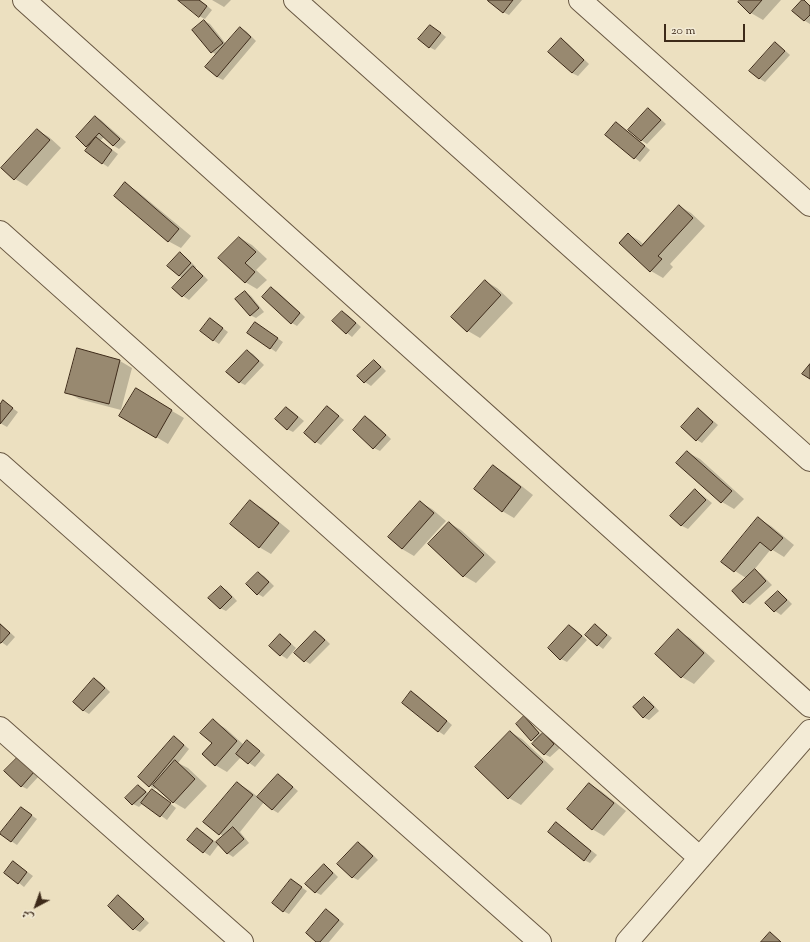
<!DOCTYPE html>
<html>
<head>
<meta charset="utf-8">
<style>
	body { margin:0 }
	#map { position:relative; width:810px; height:942px; overflow:hidden; background:#ece0c0; font-family:"Sorts Mill Goudy",Amiri,serif }
	canvas { display:block }
	.north { position:absolute; left:16px; top:886px; width:40px; height:40px; -webkit-text-stroke:3px #f3ebd6; paint-order:stroke; rotate:221deg; font-size:11px; font-weight:700; line-height:16px; text-align:center; color:#3d2a19 }
	.north::after { content:''; display:block; margin:auto; width:14px; height:18px; background:#3d2a19; clip-path:polygon(50% 0,100% 100%,50% 72%,0 100%) }
	.scale { position:absolute; left:664px; top:24px; width:81px; height:18px; box-sizing:border-box; border:2px solid #3d2a19; border-top:0; padding-left:5px; font-size:12px; line-height:14px; white-space:nowrap; color:#3d2a19; -webkit-text-stroke:3px #f3ebd6; paint-order:stroke }
</style>
</head>
<body>
<div id="map">
<canvas width="810" height="942"></canvas>
<div class="north">ش</div>
<div class="scale">20 m</div>
</div>
<script>
const context = document.querySelector('canvas').getContext('2d');
context.lineJoin = 'round';
function fill(path, color) { context.fillStyle = color; context.fill(path, 'evenodd'); }
function trace(path, color, width, dash) { context.strokeStyle = color; context.lineWidth = width; context.lineCap = dash ? 'butt' : 'round'; context.setLineDash(dash || []); context.stroke(path); }
const shadow = new Path2D(`
	M179,0H200L212,10L205,19L199,16Z
	M212,0H231L224,7Z
	M490,0H522L509,15L503,12Z
	M741,0H781L763,20L751,13Z
	M803,1L810,5V24L805,21L794,11Z
	M204,21L210,24L226,44L240,28L246,31L256,41L223,80L217,77L207,67L217,55L212,52Z
	M436,29L446,37L435,50L429,47Z
	M561,39L567,43L589,64L578,76L572,73Z
	M775,44L781,47L790,55L765,82L760,79L751,71Z
	M648,109L654,113L666,124L647,144L641,140Z
	M96,117L101,120L126,142L119,149L114,146L104,137L100,141L118,154L108,167L102,163L89,147L86,146Z
	M616,123L622,127L650,150L640,162L635,158Z
	M37,130L49,137L61,148L27,186L15,179L3,168Z
	M125,184L137,191L191,236L181,248L168,241Z
	M679,206L691,213L705,226L670,264L673,267L663,278L651,271L628,234L640,241L644,245Z
	M240,238L252,245L267,259L256,270L267,280L257,289L245,282Z
	M180,253L186,257L196,267L195,269L199,271L208,280L189,300L183,296L174,288L183,278L179,276Z
	M485,281L497,288L513,303L480,338L468,331Z
	M271,288L277,291L305,317L297,326L292,323Z
	M245,292L251,296L264,312L256,318L250,315Z
	M342,312L348,315L361,327L352,337L347,333Z
	M216,323L228,332L219,344L213,340Z
	M261,327L283,342L276,352L248,333Z
	M247,351L253,354L264,365L245,385L239,382Z
	M120,361L132,368L121,410L79,399L67,392Z
	M374,361L380,365L386,371L371,386L365,382L358,376Z
	M136,390L184,418L168,444L121,416Z
	M4,402L18,412L7,427L0,423V406Z
	M327,407L333,411L344,420L321,445L316,442Z
	M287,408L292,411L304,421L293,432L287,429Z
	M699,409L704,413L718,425L702,443L697,440Z
	M366,417L371,420L391,439L380,451L374,448L354,430Z
	M687,452L700,459L744,499L734,509L722,502L677,463Z
	M493,466L505,473L533,495L514,518L502,511Z
	M695,490L701,494L712,503L688,529L682,526L672,516Z
	M250,501L262,508L290,531L271,554L259,547Z
	M420,502L432,509L446,521L414,556L402,549Z
	M759,519L771,526L794,545L784,557L771,549L754,570L761,574L772,585L750,605L744,602L746,578L735,571L723,562Z
	M449,523L461,530L496,562L476,583L464,576Z
	M258,573L264,576L274,586L263,597L258,594Z
	M221,587L227,590L237,601L226,611L220,608Z
	M778,592L784,596L792,604L781,615L775,611L767,603Z
	M0,623L15,637L7,646L0,641Z
	M595,625L601,629L612,638L603,649L598,645Z
	M570,626L575,629L587,640L567,662L561,659Z
	M678,631L690,638L715,661L694,684L682,677L656,654Z
	M315,632L321,635L330,644L310,664L305,661Z
	M281,635L286,639L296,648L287,659L281,655L271,646Z
	M95,679L100,682L110,692L89,714L84,711L74,702Z
	M411,692L417,695L452,725L444,735L438,731Z
	M644,698L650,701L659,711L649,720L643,717Z
	M524,717L529,721L542,735L543,734L549,737L560,748L550,757L544,754L535,742L532,740Z
	M213,721L225,728L244,745H253L265,755L255,767L241,757L227,772L215,765L213,743Z
	M510,732L522,739L554,769L521,805L509,798Z
	M174,737L180,741L189,749L178,763L188,768L207,786L185,809L173,802L157,787L155,789L150,786Z
	M24,761L39,776L27,789L21,786Z
	M278,775L284,779L298,791L278,813L273,810L264,802L240,832L249,843L233,857L227,853L219,844L210,856L204,852L188,840L197,829L203,832L217,843L224,837L205,822L237,783L249,790L258,797Z
	M589,784L601,791L626,811L604,836L592,829Z
	M138,786L144,789L149,794H158L176,808L167,820L143,803L139,807L133,804L126,798Z
	M21,808L37,819L17,845L11,841Z
	M557,824L562,827L597,855L590,863L584,860Z
	M358,843L364,846L378,860L358,880L352,877Z
	M14,862L33,876L24,887L19,883L5,872Z
	M324,866L330,869L338,877L321,895L315,892Z
	M291,880L307,891L289,914L283,911Z
	M118,896L124,900L149,923L140,932L134,929Z
	M326,910L332,913L344,924L329,942H318Z`);
const building = new Path2D(`
	M178,0H199L207,6L199,17Z
	M488,0H513L503,13L488,1Z
	M740,0H762L750,14L738,2Z
	M802,0H804L810,6V15L804,21L792,11Z
	M204,20L223,43L211,53L192,30Z
	M430,25L441,33L429,48L418,39Z
	M240,27L251,37L217,77L205,67Z
	M561,38L584,60L572,73L548,52Z
	M775,42L785,51L759,79L749,71Z
	M648,108L661,120L641,141L628,130Z
	M95,116L120,139L113,146L99,133L86,147L76,137Z
	M616,122L645,146L634,159L605,135Z
	M37,129L50,140L14,180L1,168Z
	M96,137L112,150L102,164L85,151Z
	M125,182L179,229L168,242L114,196Z
	M679,205L693,218L658,256L662,259L650,272L619,243L628,233L641,246Z
	M239,237L256,252L245,263L255,272L245,283L218,258Z
	M180,252L191,263L179,276L167,266Z
	M193,266L203,276L182,297L172,288Z
	M485,280L501,295L467,332L451,317Z
	M271,287L300,313L291,324L262,297Z
	M245,291L259,308L250,316L235,299Z
	M342,311L356,323L346,334L332,321Z
	M210,318L223,328L213,341L200,331Z
	M255,322L278,338L270,349L247,333Z
	M77,348L120,360L109,404L65,393Z
	M247,350L259,361L239,383L226,372Z
	M374,360L381,367L364,383L357,376Z
	M810,364V379L802,374Z
	M136,388L172,410L156,438L119,416Z
	M3,400L13,408L0,424V405Z
	M327,406L339,416L315,443L304,433Z
	M286,407L298,417L287,430L275,419Z
	M698,408L713,422L696,441L681,427Z
	M365,416L386,435L373,449L353,430Z
	M687,451L732,491L721,503L676,463Z
	M493,465L521,487L502,512L474,489Z
	M695,489L706,500L681,526L670,516Z
	M250,500L279,523L259,548L230,524Z
	M420,501L434,513L402,549L388,537Z
	M758,517L783,538L771,551L760,542L734,572L721,562Z
	M449,522L484,555L463,577L428,544Z
	M755,569L766,581L743,603L732,591Z
	M258,572L269,582L257,595L246,584Z
	M221,586L232,597L220,609L208,598Z
	M778,591L787,600L774,612L765,603Z
	M0,624L10,633L1,643H0Z
	M595,624L607,635L597,646L585,635Z
	M569,625L582,636L560,660L548,648Z
	M678,629L704,653L681,678L655,654Z
	M315,631L325,640L304,662L294,653Z
	M280,634L291,644L280,656L269,646Z
	M94,678L105,688L83,711L73,702Z
	M411,691L447,721L438,732L402,703Z
	M644,697L654,707L643,718L633,707Z
	M524,716L539,733L531,741L516,724Z
	M213,719L237,741L215,766L202,754L212,743L200,733Z
	M510,731L543,762L508,799L475,767Z
	M543,733L554,744L544,755L532,744Z
	M174,736L184,745L149,787L138,777Z
	M247,740L260,751L248,764L236,754Z
	M18,757L34,772L21,787L4,771Z
	M175,760L195,779L173,803L153,785Z
	M278,774L293,787L272,810L257,797Z
	M237,782L253,795L219,835L203,822Z
	M589,783L614,803L592,830L567,809Z
	M138,785L146,792L132,805L125,798Z
	M152,789L171,803L160,817L141,803Z
	M21,807L32,815L11,842L0,834V833Z
	M556,822L591,851L584,861L548,832Z
	M233,827L244,839L227,854L216,842Z
	M197,828L213,841L203,853L187,840Z
	M358,842L373,856L352,878L337,864Z
	M13,861L27,872L18,884L4,873Z
	M324,864L333,873L315,893L305,884Z
	M291,879L302,887L283,912L272,903Z
	M118,895L144,919L133,930L108,906Z
	M326,909L339,920L320,942H316L306,933Z
	M770,932L781,942H761Z`);
const minor = new Path2D(`
	M24,0L810,706
	M295,0L810,460
	M580,0L810,205
	M0,232L700,858
	M0,464L540,942
	M0,728L242,942
	M627,942L810,731`);
fill(shadow, '#0003');
fill(building, '#988970');
trace(building, '#3d2a19', 1);
trace(minor, '#695843', 24);
trace(minor, '#f3ebd6', 22);
</script>
</body>
</html>
